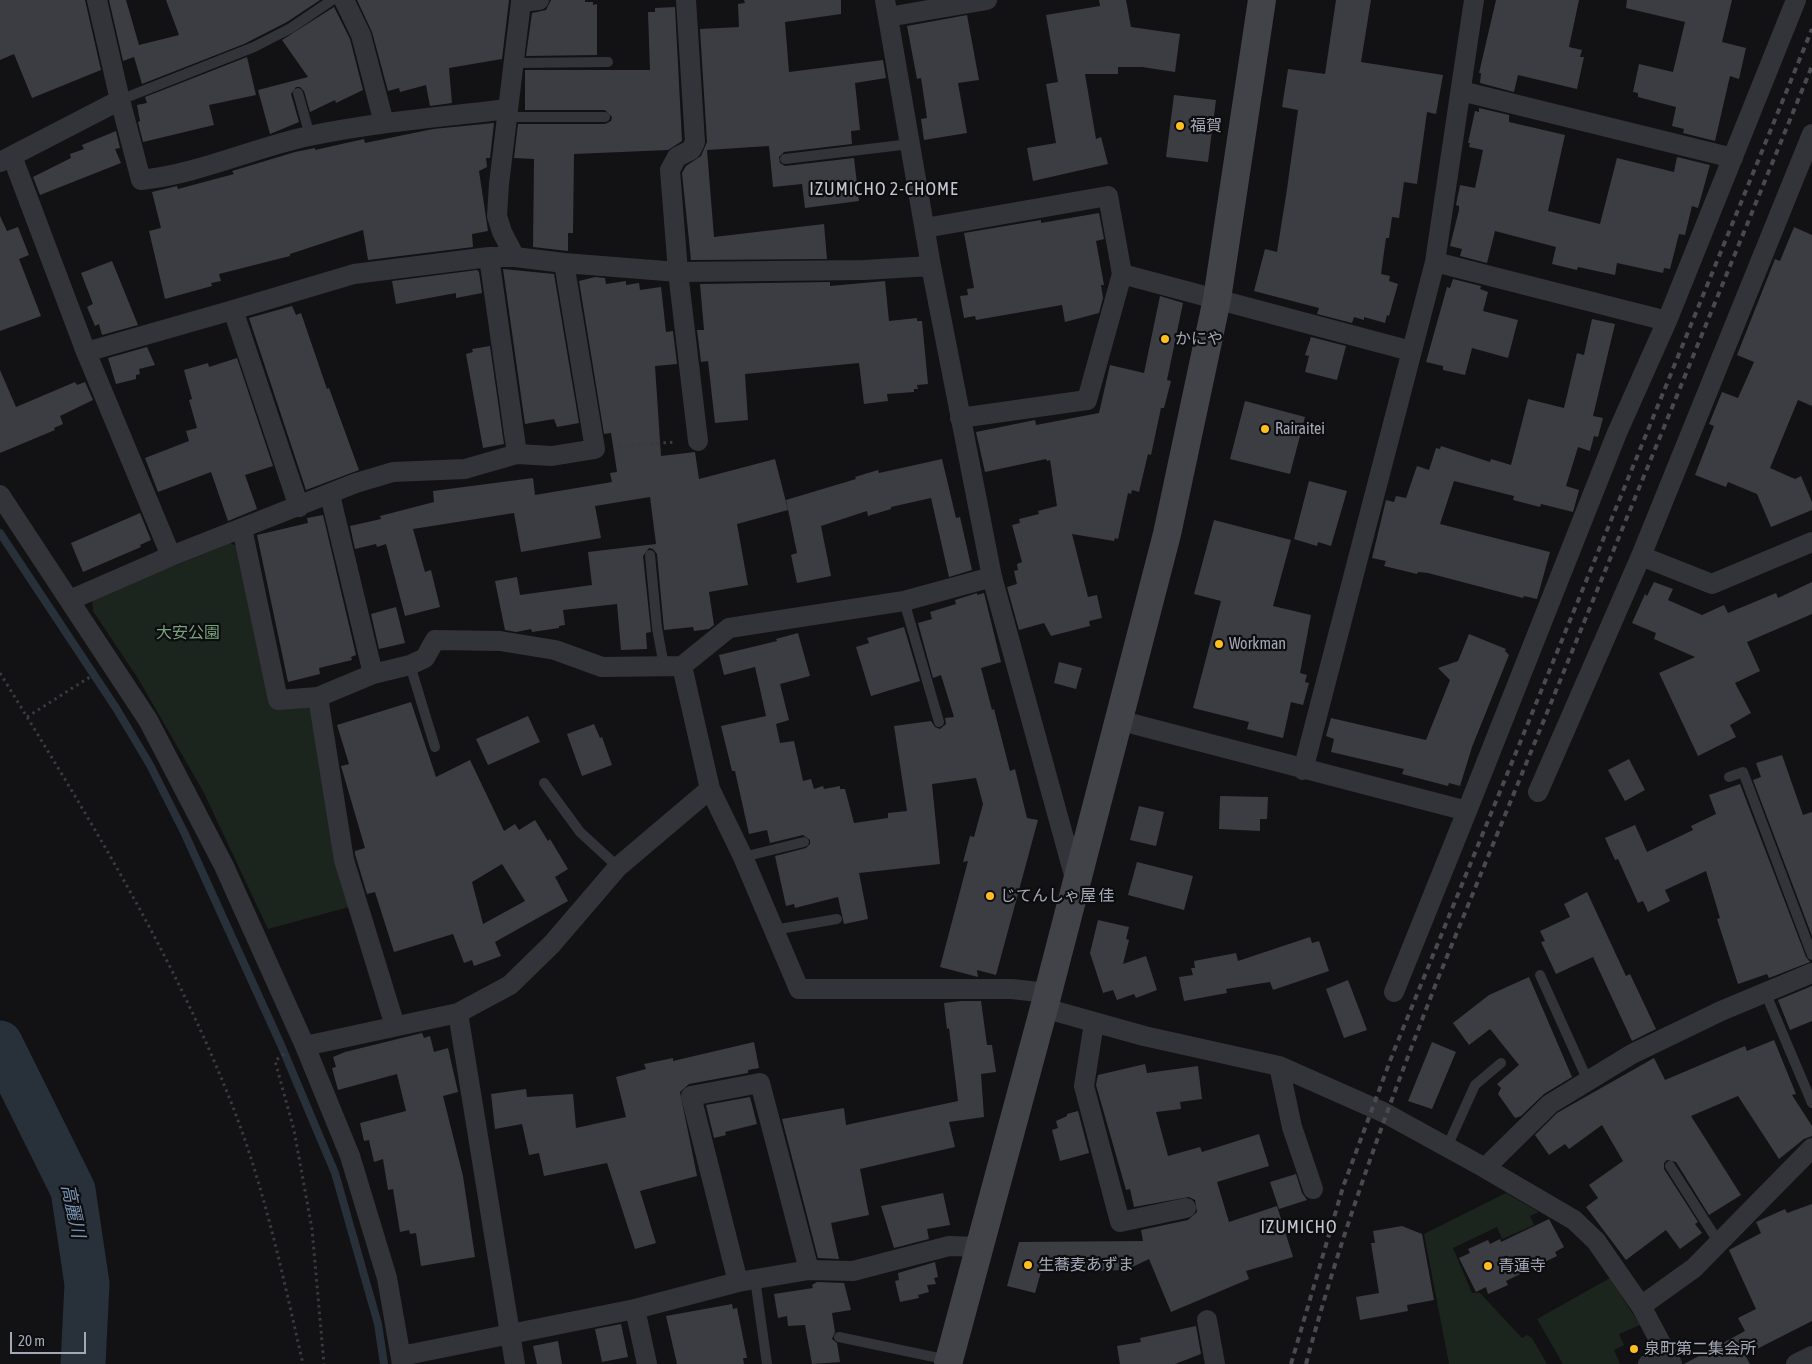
<!DOCTYPE html>
<html>
<head>
<meta charset="utf-8">
<style>
	body { margin:0 }
	#map { position:relative; width:1812px; height:1364px; overflow:hidden; background:#121214; font-family:"Asap Condensed",sans-serif }
	canvas { display:block }
	.scale { position:absolute; left:10px; top:1332px; width:76px; height:22px; box-sizing:border-box; border:2px solid #a3a8b6; border-top:0; padding-left:6px; font-size:15px; line-height:18px; white-space:nowrap; color:#a3a8b6; -webkit-text-stroke:4px #0d0d0f; paint-order:stroke }
</style>
</head>
<body>
<div id="map">
<canvas width="1812" height="1364"></canvas>
<div class="scale">20 m</div>
</div>
<script>
const context = document.querySelector('canvas').getContext('2d');
context.lineJoin = 'round';
function fill(path, color) { context.fillStyle = color; context.fill(path, 'evenodd'); }
function trace(path, color, width, dash) { context.strokeStyle = color; context.lineWidth = width; context.lineCap = dash ? 'butt' : 'round'; context.setLineDash(dash || []); context.stroke(path); }
function label(font, color, halo, rows, align = 'center') {
  context.font = font + ' "Asap Condensed","Noto Sans JP",sans-serif'; context.lineWidth = 4.5; context.setLineDash([]); context.textBaseline = 'middle'; context.strokeStyle = halo; context.fillStyle = color; for (const [text, x, y, turn = 0] of rows) {
    context.save(); context.translate(x, y); context.rotate((+turn || 0) * Math.PI / 180); context.textAlign = isNaN(turn) ? turn : align; if (halo) context.strokeText(text, 0, 0); context.fillText(text, 0, 0); context.restore();
  }
}
const green = new Path2D(`
	M230,543L239,547L271,707L308,706L311,711L349,907L268,929L203,791L139,680L93,611L92,599Z
	M1506,1193L1539,1212L1530,1216L1534,1225L1502,1239L1497,1227L1453,1248L1472,1293H1480L1522,1338L1527,1335L1532,1338L1547,1364H1449L1424,1234Z
	M1610,1278L1640,1325L1619,1334L1624,1345L1614,1350L1620,1364H1563L1537,1319Z`);
const stream = new Path2D(`
	M0,533L116,708L150,765L184,832L281,1045L335,1173L378,1324L384,1364`);
const river = new Path2D(`
	M0,1043L73,1190L87,1284L83,1364`);
const building = new Path2D(`
	M0,0H85L101,70L32,98L14,54L0,60Z
	M109,0H126L139,45L179,35L166,0H320L287,22L244,44L142,84L134,57L123,61Z
	M357,0H509L502,59L449,68L452,103L430,106L426,85L400,92L399,88L388,91L372,32Z
	M551,0H585V2H593V5L597,4V55L526,56L532,13L546,10Z
	M744,0H841V14L785,22L789,72L883,60L886,78L855,83L860,130L851,131L852,144L784,152L779,157L780,163L785,166L854,158L859,201L805,208L802,184L773,187L769,146L707,150L714,237L824,224L827,259L691,260L682,173L686,166L701,156L707,142L700,29L739,27L738,4L745,3Z
	M1099,0H1126L1131,27L1180,34L1175,72L1142,67H1118V74H1085L1096,139L1101,137L1108,164L1033,181L1027,148L1056,143L1046,84L1058,82L1046,15L1100,6Z
	M1336,0H1371L1361,62L1443,75L1436,114L1427,112L1417,184L1404,182L1399,218L1392,217L1389,238H1386L1381,274L1390,276L1389,281L1398,284L1389,316L1387,315L1385,323L1364,317V320L1354,317L1352,323L1317,314L1319,308L1254,291L1265,249L1277,252L1287,189L1298,110L1282,107L1288,69L1325,74Z
	M1496,0H1579L1569,47L1582,50L1580,57H1584L1577,89L1518,75L1514,92L1480,83L1481,73H1479Z
	M1627,0H1732L1722,42L1746,48L1739,79L1730,76L1715,141L1683,133L1684,129L1672,126L1676,107L1638,97V93L1633,92L1639,64L1673,72L1685,22L1626,8Z
	M334,7L350,39L363,90L336,103L335,100L310,112L304,91L300,87H296L291,94L299,122L270,134L258,90L308,77L282,40Z
	M675,7L682,141L668,150L574,154L573,233H568V251L533,247L534,159L514,158L518,124H605L611,121L612,117L605,110H522H525V70H650L648,12H655V8Z
	M967,15L979,80L958,83L967,133L924,140L921,119L927,118L921,78L917,79L907,26Z
	M247,57L256,95L209,105L214,125L143,142L138,122L140,121L137,105L147,103L145,97Z
	M1174,95L1216,100L1208,162L1166,157Z
	M1479,108L1509,115V122L1565,135L1548,211L1600,224L1617,158L1674,172L1677,157L1710,165L1698,208L1692,206L1685,235L1679,234L1670,269L1664,268L1663,273L1617,263L1615,275L1578,267L1577,270L1552,264L1556,247L1495,231L1487,263L1460,256L1462,249L1450,246L1459,210V206L1456,205L1460,185L1475,188L1483,150L1469,147L1470,143H1468L1475,111L1479,112Z
	M494,123L490,158H486L487,167L479,171L488,231L472,234L473,247L368,260L363,230L290,254V256L219,274L221,281L211,283L212,286L165,299L149,231L161,228L152,192L177,186L178,189L234,174L232,171L295,152L315,148V150L364,139L365,143L433,129Z
	M116,131L120,148L115,149L121,163L40,195L33,177L71,158L70,154L84,149L82,145Z
	M1099,213L1104,239L1096,241L1104,285H1101L1103,298L1099,313L1065,322L1062,305L976,320L975,316L964,318L960,296L968,295L967,289L974,288L964,233L1041,220V223Z
	M0,216L7,231L18,227L29,255L19,259L41,316L0,331Z
	M1794,227L1812,235V406L1798,400L1770,468L1795,479L1801,476L1812,502V510L1771,527L1757,494L1728,482L1726,487L1695,475L1714,426L1709,424L1722,392L1738,398L1754,362L1737,355L1775,259L1780,261Z
	M112,261L138,325L102,335L99,324L95,326L87,307L93,304L81,273Z
	M503,269L554,274L579,423L557,427L554,419L525,424Z
	M477,270L479,272L482,293L456,298V293L396,304L392,281Z
	M595,277L605,278L606,284L626,281V285L639,283L640,290L661,287L666,332L673,331L677,364L655,366L661,456L695,452L699,479L775,459L788,510L737,524L748,585L709,592L714,625L709,629L694,631L693,627L664,630L657,554L653,549L649,548L643,556L651,632L646,633L647,649L621,650L617,604L563,610L565,625L559,626V628L532,632L531,629L516,632L505,630L495,581L517,577L520,595L592,585L588,552L656,544L650,497L595,506L601,538L521,552L514,513L413,529L425,572L431,570L440,607L405,616L386,544L377,547L376,544L355,549L350,526L381,519L380,516L434,502L433,491L533,478L535,495L612,482L610,473L617,472L611,433L604,434L579,281Z
	M1453,279L1481,286L1480,289L1488,292L1483,311L1518,320L1508,358L1472,348L1465,375L1443,370V366L1426,362L1447,287L1450,288Z
	M885,281L889,321L917,318V321H922L928,384L917,385L918,389H914V392L887,394L888,401L864,404L859,363L745,374L748,420L715,423L708,361L701,362L697,330H704L700,284L830,282V286Z
	M1160,296L1183,303L1167,380L1171,381L1164,408H1161L1151,455L1148,454L1139,492L1132,490L1131,494L1128,493L1118,539L1115,538L1114,541L1072,534L1088,597L1097,595L1102,618L1089,621L1090,626L1051,636L1044,623L1019,630L1007,587L1017,584L1014,571L1018,570L1017,564L1022,562L1012,525L1020,523L1019,519L1039,514L1038,511L1057,506L1050,460L1047,461L1046,459L985,472L976,432L1035,420L1036,425L1099,413L1110,365L1144,373Z
	M292,306L296,315L301,313L327,389L329,388L359,470L306,490L249,318Z
	M1592,319L1615,324L1593,416L1603,418L1598,437L1594,436L1590,451L1578,447L1566,486L1579,490L1573,512L1541,504L1540,507L1513,500L1514,496L1454,481L1440,524L1550,552L1537,599L1524,596L1523,598L1428,573L1418,572L1417,574L1384,566L1386,561L1372,558L1386,500L1394,502L1396,496L1406,498L1417,466L1429,470L1436,448L1440,449L1441,446L1490,462L1491,459L1511,465L1528,399L1564,408L1577,353L1584,355Z
	M1311,337L1346,346L1337,380L1305,372L1309,356L1305,355Z
	M490,346L504,444L483,448L466,354L473,352L472,349Z
	M147,347L155,365L139,369L140,374L136,375V379L116,384L108,358Z
	M237,358L273,466L245,475L257,509L228,521L211,472L158,492L145,458L189,441L186,431L197,428L189,400L192,399L184,370L208,363L209,367Z
	M0,370L16,407L75,382L77,385L85,382L93,400L60,416L63,424L54,428L55,430L0,453Z
	M1245,401L1305,417L1290,474L1230,459Z
	M942,459L956,518L960,517L972,570L949,577L931,498L891,507V509L868,516L867,511L821,526L831,576L797,583L791,555L797,553L786,500L856,479L855,477L878,470L879,473Z
	M1309,481L1347,491L1331,546L1318,542L1317,546L1294,539Z
	M140,513L151,540L140,545L141,547L83,572L71,543Z
	M323,515L356,655L351,657L352,660L319,668L320,674L288,682L257,535L308,523L307,518Z
	M1214,520L1291,540L1273,606L1311,615L1300,673L1307,675L1305,682L1309,683L1303,705L1291,702L1283,738L1247,729L1249,722L1193,708L1221,601L1194,594Z
	M1654,582L1673,589L1668,600L1702,615L1724,605L1728,613L1776,593L1778,598L1812,582V614L1747,642L1760,671L1735,683L1751,713L1730,725L1736,737L1698,756L1659,673L1695,657L1654,639L1656,633L1632,623L1645,594L1647,596Z
	M977,593V595L984,593L1001,662L981,668L992,710L994,709L1010,771L1015,769L1027,818L1038,820L996,975L977,970L978,977L940,967L968,861L963,862L970,836L974,837L983,804L976,778L932,784L940,864L859,873L868,919L844,924L838,897L795,908L794,904L786,906L775,856L806,848L810,844V840L803,835L770,843L767,830L749,834L735,771H732L721,726L766,716L755,667L724,675L719,655L777,641L776,639L798,633L810,676L780,684L789,720L776,724L780,743L794,741L803,781L811,779L814,789L823,786L824,789L840,786V789H845L854,823L888,818V813L907,811L894,726L931,721L935,727L940,729L946,724L945,718L954,717L941,675L933,678L918,623L932,619L930,612L956,604L955,600Z
	M396,607L405,643L379,649L371,614Z
	M904,627L920,681L871,696L856,647L869,643L867,638Z
	M1469,634L1506,649L1505,651L1509,655L1472,747L1460,786L1449,783L1448,786L1402,774L1404,769L1331,752L1334,739L1326,736L1331,718L1426,740L1450,680L1438,668L1458,661Z
	M1059,662L1082,668L1076,689L1054,683Z
	M411,702L436,777L470,760L504,831L515,824L519,830L535,820L548,841L550,839L568,869L555,877L568,901L495,942L501,956L474,966L472,960L464,963L453,934L394,952L375,892L367,894L355,854V851L365,848L341,766L349,764L337,725ZM502,864L525,901L483,924L472,882Z
	M528,716L540,742L488,765L476,739Z
	M594,724L600,738L602,737L612,765L582,776L567,734Z
	M1782,755L1803,815L1812,812V936L1753,780L1761,777L1756,763Z
	M1629,759L1645,790L1625,801L1608,770Z
	M1740,784L1806,957L1810,962L1769,978L1767,974L1738,984L1717,919L1720,918L1706,871L1665,890L1670,901L1648,912L1643,901L1638,903L1618,859L1615,860L1605,838L1635,825L1647,852L1693,830L1691,826L1716,814L1709,795Z
	M1220,796L1268,797L1267,819H1260V831L1219,829Z
	M1139,806L1164,812L1156,846L1130,840Z
	M1137,862L1193,876L1184,910L1128,895Z
	M1587,892L1626,976L1630,974L1656,1029L1632,1041L1593,957L1556,974L1541,942L1545,941L1540,931L1570,917L1564,904Z
	M1098,920L1129,927L1126,939L1129,940L1123,964L1146,956L1157,990L1136,998L1134,994L1117,1000L1113,990L1103,993L1090,953Z
	M1310,937L1312,943L1319,941L1329,971L1273,990L1270,982L1226,989L1227,993L1184,1001L1179,977L1193,975L1191,968H1195L1194,961L1236,953L1238,961Z
	M1529,977L1572,1077L1544,1094L1521,1116L1515,1118L1498,1094L1501,1088L1497,1084L1519,1065L1490,1029L1469,1045L1453,1023L1489,995Z
	M1348,980L1367,1030L1344,1038L1326,989Z
	M1812,986V1021L1790,1030L1778,1000Z
	M961,1001H981L987,1045H992L996,1072L981,1074L984,1117L949,1122L955,1147L860,1169L869,1215L831,1223L839,1259L818,1258L782,1119L844,1108L846,1125L958,1101L949,1028L947,1029L944,1003Z
	M422,1033L424,1038L430,1036L434,1052L448,1048L458,1092L443,1096L463,1176L475,1257L421,1266L416,1233L410,1234L409,1230L400,1232L393,1189L388,1190L383,1159L374,1162L369,1140L364,1141L360,1123L406,1111L397,1074L338,1090L332,1068L336,1067L333,1057L345,1052Z
	M1774,1040L1796,1094L1792,1095L1812,1126V1136L1804,1139L1779,1159L1738,1096L1691,1116L1741,1195L1709,1215L1676,1162L1667,1160L1664,1163V1169L1698,1222L1695,1224L1702,1233L1680,1249L1666,1230L1626,1260L1586,1207L1598,1198L1589,1185L1623,1161L1602,1125L1569,1149L1565,1144L1549,1155L1535,1135L1557,1113L1654,1058L1665,1080L1745,1046L1747,1051Z
	M754,1042L759,1068L748,1070V1073L689,1084L680,1092L697,1176L640,1191L656,1243L635,1249L607,1163L544,1176L539,1153L529,1155L522,1124L495,1129L491,1094L526,1089L527,1097L573,1094L576,1128L626,1117L616,1077L646,1069L644,1064L673,1058V1061Z
	M1432,1042L1456,1052L1432,1109L1408,1101Z
	M1145,1064L1147,1073L1198,1066L1202,1099L1180,1102L1181,1109L1156,1112L1168,1156L1200,1147L1202,1152L1259,1134L1269,1166L1217,1182L1229,1222L1277,1206L1293,1257L1246,1271L1249,1279L1171,1312L1149,1259L1126,1270L1041,1272L1035,1293L1007,1286L1019,1242L1143,1241L1141,1230L1188,1220L1197,1212L1195,1200L1189,1197L1134,1207L1130,1189L1126,1190L1096,1085L1098,1075Z
	M750,1097L757,1124L725,1132L726,1135L714,1138L706,1105Z
	M1078,1111L1089,1153L1060,1161L1052,1130L1058,1128L1056,1121L1067,1116V1114Z
	M1296,1174L1302,1193L1307,1200L1279,1209L1270,1182Z
	M943,1193L950,1225L927,1229L929,1239L894,1248L881,1206Z
	M1812,1204V1321L1745,1355L1750,1364H1684L1745,1331L1738,1318L1756,1309L1729,1250L1761,1233L1756,1222L1785,1209L1787,1213Z
	M1549,1219L1564,1247L1555,1252L1557,1256L1506,1281L1508,1285L1488,1294L1486,1287L1476,1292L1459,1258L1470,1253L1468,1249L1488,1240L1490,1244L1500,1239L1501,1242Z
	M1402,1226L1422,1234L1434,1300L1407,1305L1408,1311L1360,1320L1356,1297L1379,1293L1371,1243H1375L1373,1231Z
	M935,1262L938,1277L934,1278L936,1284L927,1285L929,1292L918,1295L919,1298L900,1302L895,1281L899,1280L898,1273Z
	M817,1282L844,1283L851,1310L832,1313L835,1332L832,1339L837,1343L840,1362L812,1364L805,1325L788,1326L787,1316L778,1318L774,1294L813,1288L812,1285Z
	M732,1304L733,1309L737,1308L747,1358H743L744,1364H677L666,1316Z
	M621,1324L628,1357L602,1362L595,1329Z
	M1196,1326L1201,1354L1175,1364H1120L1117,1346L1141,1342L1140,1338Z
	M558,1341L562,1364H537L533,1346Z`);
const path = new Path2D(`
	M618,446L676,442
	M0,673C83,808 168,945 227,1092C263,1180 282,1272 303,1364
	M27,717L93,675
	M284,1054L275,1061L294,1130L312,1229L324,1364`);
const lane = new Path2D(`
	M514,63L608,62
	M298,93L310,136
	M120,100L254,47L291,28L332,0
	M508,117H605
	M785,159L910,144
	M650,555L657,628L664,666
	M904,601L939,722
	M410,665L435,747
	M1729,777L1743,772L1812,955
	M544,783L580,832L618,867
	M743,857L804,842
	M774,930L837,919
	M1540,975L1588,1081
	M1765,992L1812,1103
	M1447,1147L1475,1085L1501,1063
	M1670,1166L1719,1243
	M755,1279L767,1364
	M839,1337L948,1360`);
const street = new Path2D(`
	M344,0L361,35L384,123
	M686,0L695,142L691,150L677,157L670,170L678,272L698,441
	M885,0L931,266L992,577L1076,882
	M888,17L987,0
	M1461,91L1733,158
	M120,100L141,180C199,174 253,148 309,136C375,122 442,117 508,109
	M1812,134L1641,556L1712,584L1812,542
	M12,156L86,352L171,556
	M0,162L120,100L97,0
	M925,228L1108,196L1122,274
	M489,257L517,454L552,456L595,449L564,263
	M515,257L502,232L497,216L499,184L521,2L539,0
	M1435,262L1667,321
	M86,352L233,310
	M960,418L1087,400L1122,274L1411,351
	M0,495L148,720L224,866L305,1046L350,1156L387,1278L402,1364
	M330,495L373,674
	M299,507L233,310L354,274L489,257H515L564,263L678,272L864,270L931,266
	M242,528L278,700L318,697L373,674L410,665L425,658L435,640L500,641L555,650L602,667L682,666L729,628L904,601L992,577
	M70,600L171,556L356,483L393,472L465,469L517,454
	M682,666L710,789
	M318,697L344,860L395,1026
	M1118,720L1467,811L1617,433L1667,321L1796,0
	M1303,770L1435,262L1474,0
	M1538,792L1641,556
	M1394,992L1467,811
	M1044,1008L1144,1036L1279,1066L1385,1113L1485,1168L1574,1220L1596,1241L1641,1306L1672,1364
	M458,1013L515,1364
	M1094,1023L1084,1086L1120,1222L1186,1208
	M305,1046L458,1013L510,985L552,944L618,867L710,789L743,857L799,989H1012L1047,993
	M1279,1066L1292,1127L1313,1189
	M1485,1168L1550,1104L1632,1054L1721,1011L1812,973
	M738,1282L691,1096L760,1083L809,1270
	M1641,1306L1694,1268L1812,1148
	M635,1309L647,1364
	M1207,1320L1215,1364
	M401,1356L635,1309L738,1282L809,1270L853,1271L949,1246L980,1247
	M1648,1364L1669,1357
	M1796,1364L1812,1356`);
const secondary = new Path2D(`
	M948,1364L1044,1008L1167,534L1217,299L1262,0`);
const rail = new Path2D(`
	M1291,1364L1343,1187L1393,1053L1812,29
	M1306,1364C1341,1233 1388,1107 1437,981L1812,66`);
const markers = [
	[1180,126,5,"#ffbe20"],
	[1165,339,5,"#ffbe20"],
	[1265,429,5,"#ffbe20"],
	[1219,644,5,"#ffbe20"],
	[990,896,5,"#ffbe20"],
	[1028,1265,5,"#ffbe20"],
	[1488,1266,5,"#ffbe20"],
	[1634,1349,5,"#ffbe20"]
];
const poiNames = [
	["福賀",1190,126],
	["かにや",1175,339],
	["Rairaitei",1275,429],
	["Workman",1229,644],
	["じてんしゃ屋 佳",1000,896],
	["生蕎麦あずま",1038,1265],
	["青蓮寺",1498,1266],
	["泉町第二集会所",1644,1349]
];
const parkNames = [
	["大安公園",188,633]
];
const neighbourhoodNames = [
	["IZUMICHO 2-CHOME",884,189],
	["IZUMICHO",1299,1227]
];
const waterNames = [
	["高麗川",73,1211,78]
];
fill(green, '#1c241e');
trace(stream, '#283039', 8);
trace(river, '#283039', 45);
fill(building, '#3c3d42');
trace(path, '#393b40', 3, [2.5, 4]);
trace(lane, '#333439', 10);
trace(street, '#333439', 20);
trace(secondary, '#414349', 28);
trace(rail, '#484a50', 4, [6, 5]);
for (const [x, y, r, color] of markers) { const dot = new Path2D(); dot.arc(x, y, r, 0, 2 * Math.PI); context.fillStyle = color; context.fill(dot); trace(dot, '#0d0d0f', 2); }
label('16px', '#a3a8b6', '#0d0d0f', poiNames, 'left');
label('16px', '#78a27d', '#0d0d0f', parkNames);
context.letterSpacing = '1px';
label('18px', '#c4c7d1', '#0d0d0f', neighbourhoodNames);
context.letterSpacing = '0px';
label('italic 18px', '#7794b4', '#0d0d0f', waterNames);
</script>
</body>
</html>
